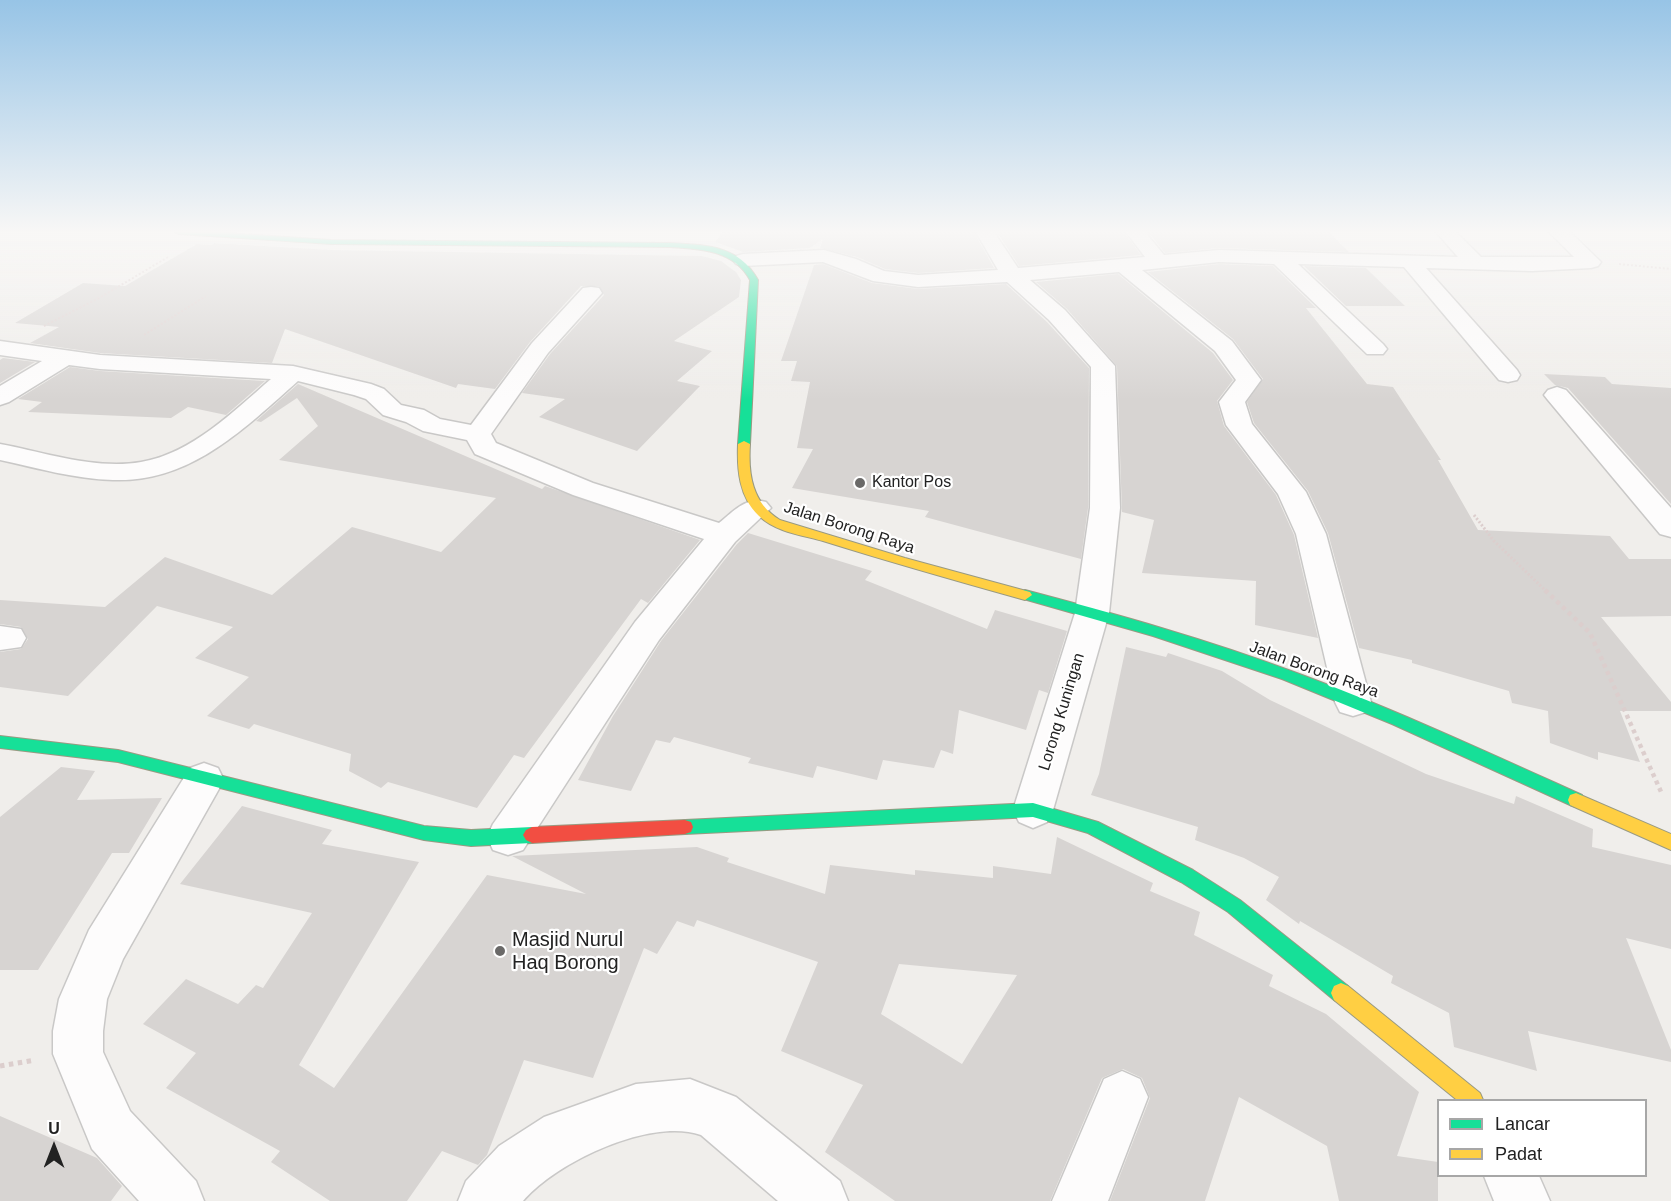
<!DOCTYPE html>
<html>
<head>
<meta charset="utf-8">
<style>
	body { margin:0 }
	#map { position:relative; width:1671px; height:1201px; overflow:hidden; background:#f0eeeb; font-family:Helvetica,sans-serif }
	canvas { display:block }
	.legend { position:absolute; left:1437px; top:1099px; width:210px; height:78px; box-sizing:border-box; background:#fff; border:2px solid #a7a7a7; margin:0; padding:8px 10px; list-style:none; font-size:18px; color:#222 }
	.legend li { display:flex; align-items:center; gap:12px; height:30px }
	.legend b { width:30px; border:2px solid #a7a7a7 }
	.north { position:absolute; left:24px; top:1117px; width:60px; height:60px; -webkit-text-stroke:4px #fff; paint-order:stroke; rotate:0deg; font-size:16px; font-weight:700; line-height:24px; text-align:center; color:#222 }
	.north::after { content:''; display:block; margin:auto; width:21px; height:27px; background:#222; clip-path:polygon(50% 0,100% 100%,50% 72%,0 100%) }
</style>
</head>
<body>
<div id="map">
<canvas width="1671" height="1201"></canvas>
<ul class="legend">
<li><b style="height:8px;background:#16e098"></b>Lancar</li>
<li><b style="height:8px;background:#ffcf43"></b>Padat</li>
</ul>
<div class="north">U</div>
</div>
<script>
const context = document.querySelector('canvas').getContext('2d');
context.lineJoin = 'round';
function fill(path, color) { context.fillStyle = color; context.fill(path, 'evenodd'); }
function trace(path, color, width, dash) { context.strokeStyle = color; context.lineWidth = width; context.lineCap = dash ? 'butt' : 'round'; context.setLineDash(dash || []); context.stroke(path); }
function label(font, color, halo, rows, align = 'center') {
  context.font = font + ' Helvetica,sans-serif'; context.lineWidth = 4.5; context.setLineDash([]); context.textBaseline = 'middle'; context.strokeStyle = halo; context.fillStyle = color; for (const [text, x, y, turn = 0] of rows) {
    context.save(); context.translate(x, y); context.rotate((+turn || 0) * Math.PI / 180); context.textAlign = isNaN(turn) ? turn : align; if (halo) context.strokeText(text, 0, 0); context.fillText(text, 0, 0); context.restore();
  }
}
const building = new Path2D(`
	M723,232H974L994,268L918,273L885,269L857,257L820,248L823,239L810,248L743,252L715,242Z
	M997,232H1124L1141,255L1019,266Z
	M1148,232H1329L1349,252L1219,248L1165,253Z
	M214,243L331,250L702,256L721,261L736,272L741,280L739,297L674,341L712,351L677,381L700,386L637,451L539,417L565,399L522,393L550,354L604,295L599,286H581L530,342L495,389L458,384L456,388L285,329L272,363L100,353L30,343L59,327L15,323L83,283L125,286L197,244L211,245Z
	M823,264L872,283L918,289L1006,284L1047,322L1089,368L1088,508L1081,559L925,517L929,511L792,488L813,449L797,448L810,382L791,381L797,361H781L814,265Z
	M1219,264L1273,266L1316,308H1306L1367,384L1393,387L1441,460H1438L1478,530L1610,536L1629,559H1671V616L1601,617L1671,702V711H1620L1640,762L1598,752V760L1550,743L1548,711L1512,703L1509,691L1412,663V660L1359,648L1328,533L1308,491L1254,423L1247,402L1263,379L1233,339L1148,272Z
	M1304,266L1366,268L1405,306H1346Z
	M1118,274L1213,353L1233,380L1217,401L1224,426L1276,495L1294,535L1318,638L1255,625L1256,581L1142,573L1154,520L1122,512L1117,366L1067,309L1036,282Z
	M3,358L35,362L0,383V360Z
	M70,367L100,371L265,381L226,415L188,407L171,418L28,412L42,402L18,399Z
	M1544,374L1605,377L1612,384L1671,388V504L1568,388L1555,385Z
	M298,384L542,489L545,486L700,540L648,603L641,599L524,758L514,755L477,808L388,782L381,788L349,771L351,754L254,724L249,729L207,716L249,677L195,658L233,627L157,606L68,696L0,687V652L21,649L28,639L21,627L0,624V600L105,607L165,557L272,595L352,527L441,552L496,498L279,460L318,426L297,398L261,422L256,421Z
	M748,533L872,571L865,580L987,629L995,610L1067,631L1048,693L1039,690L1026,730L959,710L953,754L941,750L934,768L883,760L877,780L817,766L813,778L748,763L751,758L674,737L670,743L656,740L631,791L578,780L613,716L661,641L737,544Z
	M1126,647L1166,657L1168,653L1222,671L1270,700L1426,774L1514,804L1516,796L1593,829L1592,847L1671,865V949L1626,938L1671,1050V1062L1528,1031L1537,1071L1454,1047L1449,1013L1391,983L1393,976L1300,921L1299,924L1266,900L1279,877L1244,858L1195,840L1198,827L1091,795L1099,774Z
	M61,767L95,771L77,800L162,798L129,853H112L38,970H0V817Z
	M242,806L332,830L322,844L419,862L299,1065L334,1088L487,875L586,894L512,856L697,847L729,858L727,862L825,894L830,865L915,875V870L993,878V866L1051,874L1057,837L1153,883L1150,891L1200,912L1194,935L1273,975L1269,986L1326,1014L1419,1092L1397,1156L1438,1162V1201H1339L1327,1146L1239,1097L1205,1201H1110L1150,1098L1142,1078L1123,1069L1102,1078L1050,1201H895L825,1152L863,1085L781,1051L818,962L697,920L694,927L677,921L657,954L644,948L593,1078L524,1060L487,1155L478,1165L442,1151L407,1201H330L271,1162L280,1151L166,1088L196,1053L143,1024L186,979L238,1004L256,985L263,988L312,913L180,884ZM899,964L1017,975L962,1064L881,1014Z
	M0,1116L97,1158L122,1186L111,1201H0Z`);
const pathFar3 = new Path2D(`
	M1619,264L1671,269
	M44,326L101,297L168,257
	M144,335L206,296`);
const pathFar2 = new Path2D(`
	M1474,515L1494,541L1547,592`);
const pathFar1 = new Path2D(`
	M1545,590L1590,633L1662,794`);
const path = new Path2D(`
	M0,1066L35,1060`);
const street = new Path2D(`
	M976,232H994L1018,268L1145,257L1126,232H1145L1164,255L1219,250L1458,257L1436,232H1456L1481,257H1574L1549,232H1570L1601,262L1598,266L1591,268L1532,271L1426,268L1517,370L1520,375L1517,380L1508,382L1499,380L1404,267L1298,264L1383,344L1387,349L1383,354H1367L1274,264L1219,262L1142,270L1232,341L1261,380L1245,402L1252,424L1306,492L1326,534L1371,702L1366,712L1353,716L1340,712L1335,702L1296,534L1278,494L1226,425L1219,402L1236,380L1215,351L1119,272L1030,280L1065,310L1115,366L1120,508L1109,613L1053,810L1047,822L1033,828L1019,822L1013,810L1075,613L1090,508L1091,367L1049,320L1007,282L918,287L873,281L823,262L743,266L736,264L733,260L736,256L743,254L824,250L856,259L884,271L918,275L998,270Z
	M591,287L599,288L602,293L548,353L491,434L496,443L593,483L719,523C734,511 746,496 766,502L771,508L735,542L659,640L523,850L508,855L493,850L487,837L493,824L635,622L704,539L573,495L475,454L467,440L423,431L406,422L383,415L366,399L354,395L298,381C244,429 190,483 113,480C75,479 37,468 0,460V444C44,452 95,470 141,462C191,454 234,411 271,379L100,369L69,365L9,402L0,405V386L42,361L0,355V341L100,355L293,366L371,384L384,389L401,405L424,410L440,419L471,425L532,343L583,288Z
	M1557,387L1566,390L1671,508V537L1660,534L1548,400L1544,395L1548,390Z
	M0,626L21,629L26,638L21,647L0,650Z
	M204,763L218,768L224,780L123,959L107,999L103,1031V1052L130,1111L196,1181L204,1201H139L92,1149L53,1054V1031L59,999L89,930L190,768Z
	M1122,1071L1140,1079L1148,1097L1108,1201H1052L1104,1079Z
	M690,1079L736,1097L840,1181L848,1201H778L701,1135C651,1117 556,1162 523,1201H458L466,1181L499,1146L544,1117L636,1084Z
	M1484,1176H1539L1550,1201H1494Z`);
const fast = new Path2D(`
	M175,232H212L331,240L670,243C706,245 739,245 758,280L750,444L744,447L738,444L750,280C734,250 701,249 670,247L331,244L179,234Z
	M1025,590C1116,614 1206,639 1294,672C1392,708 1487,752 1582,795L1584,800L1582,805L1576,807L1570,805L1392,724L1282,679L1153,636L1020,598L1018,595L1020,592Z
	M0,736L118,750L424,826L471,830L532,827L538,830L541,835L538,840L532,843L471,846L424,840L118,762L0,748Z
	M1033,803L1098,822L1193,870L1240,900L1348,986L1351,993L1348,1000L1341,1003L1334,1000L1228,912L1181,882L1088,833L1033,817L685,834L679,832L677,827L679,822L685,820Z`);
const slow = new Path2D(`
	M744,441L750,444C748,474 752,503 780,520L905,558L1030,592L1032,595L1025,600C957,581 890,562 823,541C801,535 776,532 759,516C739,497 737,470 738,444Z
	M1576,793L1671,834V850L1570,805L1568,800L1570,795Z
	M1341,983L1348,986L1480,1093L1483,1100H1457L1334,1000L1331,993L1334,986Z`);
const jam = new Path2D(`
	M685,820L691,822L693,827L691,832L685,834L532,843L526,840L523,835L526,830L532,827Z`);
const markers = [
	[860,483,6,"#6a6968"],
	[500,951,6,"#6a6968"]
];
const poiNames = [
	["Kantor Pos",872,483]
];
const streetNames = [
	["Jalan Borong Raya",849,528,18],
	["Jalan Borong Raya",1314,670,20],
	["Lorong Kuningan",1062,712,-73]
];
const nearPoinames = [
	["Masjid Nurul",512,940],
	["Haq Borong",512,963]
];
fill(building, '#d7d4d2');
trace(street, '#c9c8c7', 3);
trace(fast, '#999a82', 2);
trace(slow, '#999a82', 2);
trace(jam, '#999a82', 2);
trace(pathFar3, '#dccecd', 2, [2, 2]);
trace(pathFar2, '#dccecd', 3, [2, 2]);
trace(pathFar1, '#dccecd', 4.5, [4, 4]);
trace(path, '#dccecd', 5, [4.5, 4.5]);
fill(street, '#fdfcfc');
fill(fast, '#16e098');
fill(slow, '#ffcf43');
fill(jam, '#f24e42');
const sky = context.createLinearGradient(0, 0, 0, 400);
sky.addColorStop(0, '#97c4e6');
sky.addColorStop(0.58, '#f8f7f6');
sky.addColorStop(1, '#f8f7f600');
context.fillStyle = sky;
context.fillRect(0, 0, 1671, 400);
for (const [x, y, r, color] of markers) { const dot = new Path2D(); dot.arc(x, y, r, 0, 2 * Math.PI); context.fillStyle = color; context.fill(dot); trace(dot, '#fff', 2); }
label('16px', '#222', '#fff', poiNames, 'left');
label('16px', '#222', '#fff', streetNames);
label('20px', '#222', '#fff', nearPoinames, 'left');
</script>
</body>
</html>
